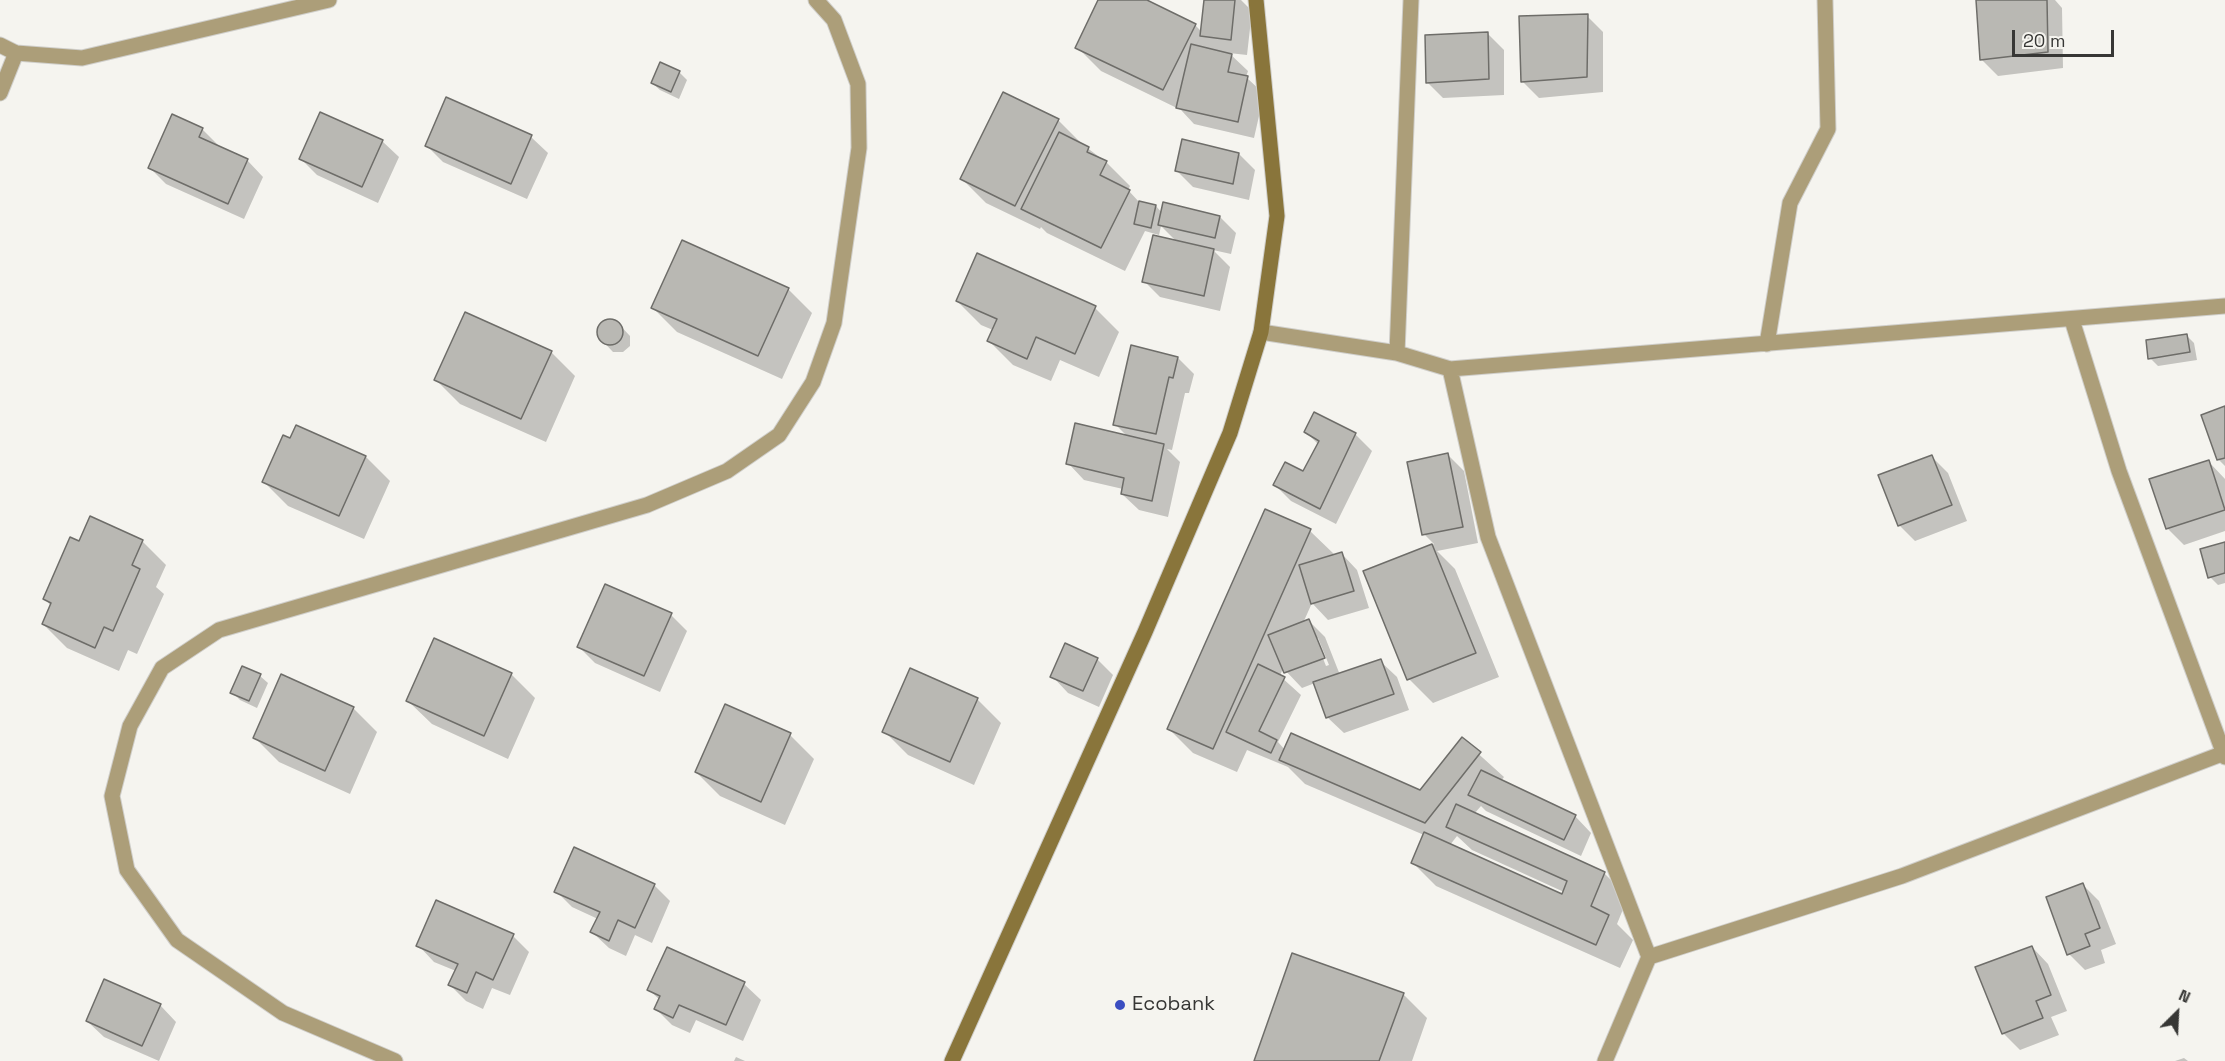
<!DOCTYPE html>
<html>
<head>
<meta charset="utf-8">
<style>
	body { margin:0 }
	#map { position:relative; width:2225px; height:1061px; overflow:hidden; background:#f5f4ef; font-family:"Space Grotesk",sans-serif }
	canvas { display:block }
	.north { position:absolute; left:2147px; top:983px; width:60px; height:60px; -webkit-text-stroke:4px #f5f4ef; paint-order:stroke; rotate:24deg; font-size:16px; font-weight:700; line-height:24px; text-align:center; color:#373735 }
	.north::after { content:''; display:block; margin:auto; width:21px; height:27px; background:#373735; clip-path:polygon(50% 0,100% 100%,50% 72%,0 100%) }
	.scale { position:absolute; left:2012px; top:30px; width:102px; height:27px; box-sizing:border-box; border:3px solid #373735; border-top:0; padding-left:8px; font-size:18px; line-height:21px; white-space:nowrap; color:#373735; -webkit-text-stroke:4px #f5f4ef; paint-order:stroke }
</style>
</head>
<body>
<div id="map">
<canvas width="2225" height="1061"></canvas>
<div class="north">N</div>
<div class="scale">20 m</div>
</div>
<script>
const context = document.querySelector('canvas').getContext('2d');
context.lineJoin = 'round';
function fill(path, color) { context.fillStyle = color; context.fill(path, 'evenodd'); }
function trace(path, color, width, dash) { context.strokeStyle = color; context.lineWidth = width; context.lineCap = dash ? 'butt' : 'round'; context.setLineDash(dash || []); context.stroke(path); }
function label(font, color, halo, rows, align = 'center') {
  context.font = font + ' "Space Grotesk",sans-serif'; context.lineWidth = 6; context.setLineDash([]); context.textBaseline = 'middle'; context.strokeStyle = halo; context.fillStyle = color; for (const [text, x, y, turn = 0] of rows) {
    context.save(); context.translate(x, y); context.rotate((+turn || 0) * Math.PI / 180); context.textAlign = isNaN(turn) ? turn : align; if (halo) context.strokeText(text, 0, 0); context.fillText(text, 0, 0); context.restore();
  }
}
const shadow = new Path2D(`
	M1100,0H1143L1195,25L1202,32L1206,0H1241L1252,11L1247,55L1229,53L1248,71L1246,77L1264,94L1254,138L1194,124L1181,110L1101,71L1077,47Z
	M1978,0H2055L2062,8L2063,68L1998,76L1982,60Z
	M1587,16L1603,32V92L1539,98L1523,82Z
	M1487,33L1504,50V95L1443,98L1427,82Z
	M679,72L687,80L679,99L660,90L652,83Z
	M447,99L531,137L548,153L527,199L443,162L427,146Z
	M1058,120L1082,144L1106,162L1130,186L1128,190L1140,203L1156,206L1162,213L1220,217L1236,233L1231,254L1213,250L1230,267L1220,311L1160,297L1144,281L1177,242L1161,226L1159,235L1145,231L1125,271L1047,233L1041,227L1040,229L986,203L962,179Z
	M202,129L218,145L217,147L247,160L263,177L244,219L166,184L150,168Z
	M382,141L399,157L378,203L317,175L301,159Z
	M1239,154L1255,170L1249,200L1193,187L1176,170Z
	M788,289L812,313L782,379L677,332L653,308Z
	M957,301L1095,308L1119,332L1099,377L1060,360L1051,381L1013,365L989,341L993,330L981,325Z
	M605,320H615L630,336V346L623,352H613L598,336V327Z
	M2186,335L2194,343L2197,360L2158,366L2150,358Z
	M551,352L575,376L546,442L460,404L436,380Z
	M1178,358L1194,374L1189,393H1185L1172,450L1167,449L1180,462L1168,517L1139,510L1122,494L1123,489L1084,480L1068,463L1128,437L1115,424Z
	M2225,408V466L2219,460L2203,415Z
	M1315,414L1356,435L1372,451L1336,524L1291,501L1275,485L1303,473L1318,444L1306,432Z
	M297,427L366,457L390,481L364,539L288,506L264,482Z
	M1448,455L1464,471L1478,543L1437,551L1455,569L1499,677L1433,703L1409,679L1365,572L1434,544L1424,534Z
	M1932,457L1948,473L1967,521L1915,541L1899,525Z
	M2208,461L2225,479V531L2184,545L2167,528Z
	M1310,531L1335,555L1341,553L1357,570L1369,608L1328,620L1312,603L1303,623L1309,621L1325,637L1340,675L1380,661L1397,677L1409,710L1344,733L1327,717L1315,683L1302,688L1283,668L1280,676L1301,695L1278,742L1285,750L1420,792L1462,739L1504,777L1501,781L1575,816L1591,833L1581,856L1486,811L1481,806L1474,814L1604,873L1628,897L1617,924L1633,940L1620,968L1436,886L1412,862L1424,835L1305,784L1288,767L1247,750L1237,772L1193,753L1169,729ZM1315,638H1318L1329,665L1326,666ZM1457,836L1472,850L1564,892L1563,896L1450,845Z
	M142,541L166,565L156,587L164,594L137,654L128,650L119,671L67,648L43,624L51,606L45,599L79,543Z
	M2225,544V583L2218,585L2210,577Z
	M671,615L687,631L660,692L595,663L578,646Z
	M1097,659L1113,675L1099,707L1068,693L1052,676Z
	M511,674L535,698L508,759L432,724L408,701Z
	M260,676L268,683L257,708L240,700L232,692Z
	M977,699L1001,723L974,785L908,755L884,731Z
	M353,708L377,732L350,794L279,762L255,738Z
	M790,735L814,759L785,825L720,796L696,772Z
	M654,885L670,901L652,943L635,935L626,956L609,948L592,932L598,919L572,907L556,891Z
	M2083,885L2099,901L2116,944L2101,950L2105,963L2085,970L2069,954Z
	M513,936L529,952L510,995L492,988L483,1009L466,1001L450,985L456,971L434,962L418,945Z
	M2032,947L2048,964L2067,1011L2051,1017L2059,1035L2020,1050L2003,1033Z
	M667,949L744,984L761,1000L743,1041L696,1020L690,1033L672,1025L656,1009L660,1000L649,990Z
	M1403,994L1427,1018L1412,1061H1256Z
	M160,1005L176,1022L159,1061L104,1037L87,1021Z
	M736,1057L745,1061H734Z
	M2184,1058L2188,1061H2175Z`);
const building = new Path2D(`
	M1098,0H1147L1196,24L1163,90L1075,48Z
	M1204,0H1235L1231,40L1200,36Z
	M1976,0H2047L2048,52L1980,60Z
	M1588,14L1587,77L1521,82L1519,16Z
	M1488,32L1489,79L1426,83L1425,35Z
	M1191,44L1232,54L1228,72L1248,76L1238,122L1176,108Z
	M660,62L680,71L671,92L651,83Z
	M1003,92L1059,119L1015,206L960,179Z
	M446,97L532,135L511,184L425,146Z
	M320,112L383,140L362,187L299,159Z
	M172,114L203,128L199,137L248,159L228,204L148,168Z
	M1059,132L1089,147L1087,152L1107,161L1100,175L1130,190L1101,248L1021,209Z
	M1182,139L1239,153L1233,184L1175,171Z
	M1139,201L1156,205L1151,228L1134,224Z
	M1163,202L1220,216L1215,238L1158,225Z
	M1153,235L1214,249L1204,296L1142,282Z
	M682,240L789,288L758,356L651,308Z
	M977,253L1096,306L1075,354L1036,337L1027,359L987,341L997,319L956,301Z
	M465,312L552,351L521,419L434,380Z
	M597 332a13 13 0 1 1 26 0a13 13 0 1 1-26 0Z
	M2187,334L2190,352L2148,359L2146,340Z
	M1131,345L1178,357L1173,378L1169,377L1156,434L1113,425Z
	M2225,406V458L2217,460L2201,415Z
	M1314,412L1356,433L1320,509L1273,485L1285,462L1303,471L1319,441L1304,432Z
	M1075,423L1164,444L1152,501L1121,494L1124,478L1066,464Z
	M296,425L366,456L339,516L262,482L283,435L290,438Z
	M1448,453L1463,527L1422,535L1407,462Z
	M1932,455L1952,505L1898,526L1878,475Z
	M2209,460L2225,510L2166,529L2149,479Z
	M1265,509L1311,529L1213,749L1167,729Z
	M90,516L143,540L132,565L140,569L113,631L104,627L95,648L42,624L51,603L43,599L70,537L79,541Z
	M2225,542V573L2208,578L2200,549Z
	M1432,544L1476,653L1407,680L1363,571Z
	M1342,552L1354,591L1311,604L1299,565Z
	M605,584L672,613L644,676L577,647Z
	M1309,619L1325,658L1284,673L1268,635Z
	M434,638L512,673L484,736L406,701Z
	M1065,643L1098,658L1083,691L1050,677Z
	M1381,659L1394,694L1326,718L1313,682Z
	M1258,664L1285,677L1259,731L1277,740L1271,753L1226,732Z
	M242,666L261,674L249,701L230,693Z
	M910,668L978,698L950,762L882,732Z
	M281,674L354,707L325,771L253,738Z
	M725,704L791,733L761,802L695,772Z
	M1291,733L1420,790L1462,737L1481,752L1425,823L1279,760Z
	M1481,770L1576,815L1564,840L1468,795Z
	M1456,804L1605,872L1591,906L1609,915L1596,945L1411,863L1424,832L1562,894L1567,881L1446,827Z
	M574,847L655,884L635,928L618,920L609,941L590,932L600,912L554,892Z
	M2083,883L2100,928L2085,934L2090,946L2067,955L2046,897Z
	M436,900L514,934L493,980L476,972L467,993L448,985L458,964L416,946Z
	M2032,946L2051,995L2036,1001L2043,1018L2002,1034L1975,967Z
	M667,947L745,982L726,1025L679,1005L673,1018L654,1009L660,996L647,990Z
	M1292,953L1404,993L1379,1061H1254Z
	M104,979L161,1004L142,1046L86,1021Z`);
const lane = new Path2D(`
	M0,93L16,53`);
const street = new Path2D(`
	M0,45L16,53L82,58L329,0
	M2072,320L2119,471L2225,757
	M1261,332L1397,353L1450,369L2225,306
	M1767,344L1790,203L1828,129L1825,0
	M1397,353L1411,0
	M1450,369L1488,537L1649,957L1605,1061
	M1649,957L1902,876L2224,753
	M395,1061L283,1013L177,940L127,870L112,796L130,726L162,668L219,630L647,505L727,471L779,435L813,382L834,323L859,148L858,84L834,20L816,0`);
const secondary = new Path2D(`
	M952,1061L1145,632L1230,433L1261,332L1277,216L1256,0`);
const markers = [
	[1120,1005,6,"#3b4ec1"]
];
const poiNames = [
	["Ecobank",1132,1005]
];
fill(shadow, '#0003');
fill(building, '#b9b8b3');
trace(building, '#6e6d69', 1.5);
trace(lane, '#cfceca', 17);
trace(street, '#cfceca', 17);
trace(secondary, '#cfceca', 17);
trace(lane, '#ac9e79', 15);
trace(street, '#ac9e79', 15);
trace(secondary, '#89753b', 15);
for (const [x, y, r, color] of markers) { const dot = new Path2D(); dot.arc(x, y, r, 0, 2 * Math.PI); context.fillStyle = color; context.fill(dot); trace(dot, '#f5f4ef', 2); }
label('20px', '#373735', '#f5f4ef', poiNames, 'left');
</script>
</body>
</html>
